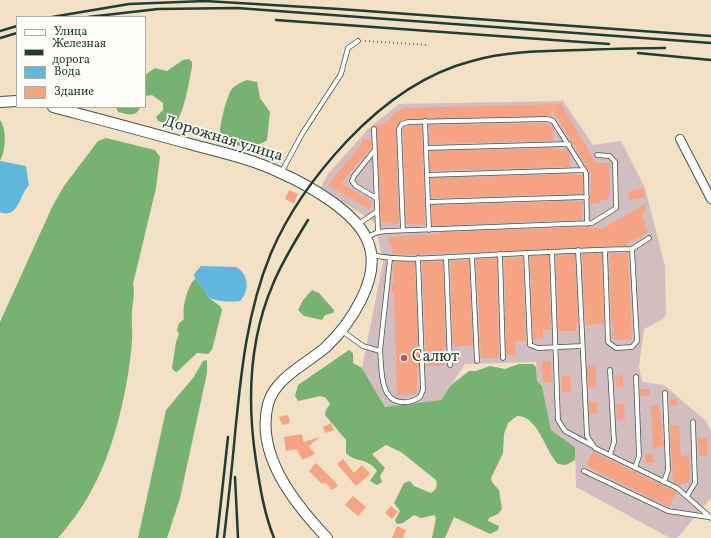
<!DOCTYPE html>
<html>
<head>
<meta charset="utf-8">
<style>
	body { margin:0 }
	#map { position:relative; width:711px; height:538px; overflow:hidden; background:#f2e1c4; font-family:Vollkorn,serif }
	canvas { display:block }
	.legend { position:absolute; left:16px; top:16px; width:130px; height:92px; box-sizing:border-box; background:#fdfcf7; border:1px solid #a4b0a9; margin:0; padding:5px 7px; list-style:none; font-size:12px; color:#1f3d34 }
	.legend li { display:flex; align-items:center; gap:8px; height:20px }
	.legend b { width:20px; border:1px solid #a4b0a9 }
</style>
</head>
<body>
<div id="map">
<canvas width="711" height="538"></canvas>
<ul class="legend">
<li><b style="height:5px;background:#fff"></b>Улица</li>
<li><b style="height:5px;background:#1f3d34"></b>Железная дорога</li>
<li><b style="height:11px;background:#60b6dc"></b>Вода</li>
<li><b style="height:11px;background:#f6a383"></b>Здание</li>
</ul>
</div>
<script>
const context = document.querySelector('canvas').getContext('2d');
context.lineJoin = 'round';
function fill(path, color) { context.fillStyle = color; context.fill(path, 'evenodd'); }
function trace(path, color, width, dash) { context.strokeStyle = color; context.lineWidth = width; context.lineCap = dash ? 'butt' : 'round'; context.setLineDash(dash || []); context.stroke(path); }
function label(font, color, halo, rows, align = 'center') {
  context.font = font + ' Vollkorn,serif'; context.lineWidth = 3.5; context.setLineDash([]); context.textBaseline = 'middle'; context.strokeStyle = halo; context.fillStyle = color; for (const [text, x, y, turn = 0] of rows) {
    context.save(); context.translate(x, y); context.rotate((+turn || 0) * Math.PI / 180); context.textAlign = isNaN(turn) ? turn : align; if (halo) context.strokeText(text, 0, 0); context.fillText(text, 0, 0); context.restore();
  }
}
const industrial = new Path2D(`
	M563,101L593,145L621,141L645,188L665,266L666,315L663,319L644,329L639,367L642,382L664,385L706,421L711,432V498L677,538H670L576,487L575,447L551,430L542,386L537,381L536,362L465,364L441,400L385,407L362,368L383,262L375,223L321,187L328,174L369,128L399,104Z`);
const forest = new Path2D(`
	M189,59L192,62V67C189,81 184,117 173,126L158,121L156,117L163,110V103L152,95L145,96V75L155,68L167,71L183,60Z
	M247,80L257,82L260,98L270,112L267,140C258,148 228,148 221,138C217,132 227,96 231,90C235,85 241,82 247,80Z
	M116,107H140C137,118 127,114 118,112Z
	M0,120C7,128 6,151 0,161Z
	M106,138L155,150L160,157L156,188L133,284C135,294 133,301 132,311C131,321 133,331 132,342C128,389 114,452 90,493C81,510 70,524 58,538H0V322L53,205L64,186L98,141Z
	M195,279L204,288L208,297L220,306L222,310L212,350L208,354L197,353L177,372L174,371L172,368L176,342L179,334L177,330L179,323L184,319C182,308 187,286 195,279Z
	M312,290L319,293L334,310L333,313L325,315L322,320L304,316L298,310L303,300Z
	M349,350L353,353V363L362,368L385,407L441,400L451,385L469,371H476L490,366L505,369L519,364H533L536,367L537,381L542,386L551,430L575,447V460L566,465L558,464C546,453 538,415 517,416L508,423L504,434L503,453L491,478L492,482L499,490L502,509L498,514L489,518L488,521L499,526L498,530L490,534L454,517L445,538H432L436,518L434,515L421,518L414,515L403,523L397,524L395,520L400,511L394,503L404,483L410,481L414,486L431,493C436,490 438,486 436,480L401,452L386,445L372,454L385,468L380,476L382,482L377,485L370,481L377,471C367,457 355,463 346,453V440L325,415L326,410L330,404L326,398L321,396L298,401L295,396L298,385Z
	M207,360V373L180,498L167,538H138L166,410L193,378L203,361Z`);
const water = new Path2D(`
	M0,161L26,166L29,185C20,194 18,220 0,212Z
	M201,266L236,267C249,274 250,291 240,301C231,302 216,302 208,297L204,288L195,279L194,274Z`);
const building = new Path2D(`
	M561,104L596,163H610V195H608V200H600V203L590,204L591,174L551,107L552,117L547,116L408,119L399,122L396,129L399,224L381,223L376,125L385,124L397,111L405,108Z
	M546,123L553,127L554,141L429,144V125Z
	M409,125H422L425,225L406,224L403,130Z
	M363,139L371,140V148L341,183L373,202L369,209L328,185L361,145Z
	M554,148V150L567,149L569,153L570,167L430,171V151Z
	M570,174L583,175V194L431,198V178Z
	M643,188L645,198L630,200L628,192Z
	M289,190L298,194L294,203L285,199Z
	M583,201L582,220L432,226V205Z
	M647,203L642,216L648,232L627,244V246L409,255L392,254V246L389,245L388,237L440,234V232L582,227V228H604Z
	M602,253L604,324L585,325L582,254Z
	M609,253H628L632,339L614,340L613,324H611Z
	M575,254L578,325H576V331H560L558,330L556,255Z
	M549,255L551,330H543V339H533L530,256Z
	M523,257L526,339L525,341H515L516,355H506L504,258Z
	M497,258L499,355V358H481L476,259Z
	M469,260L473,346H453L450,261Z
	M393,261L415,262L419,367H417V394L397,395L394,293H392V285H394Z
	M443,261L446,347H443L444,366H426L422,262Z
	M542,361H551L552,382L543,383Z
	M587,365H596V387H588Z
	M623,375V387H616L615,376Z
	M562,376H570L571,392H562Z
	M640,389H650V396H640Z
	M669,399H678V406H670Z
	M589,402H598V414H589Z
	M616,404H624L625,420L617,421Z
	M651,405H659L664,447L653,448Z
	M288,415L290,423L282,425L279,417Z
	M331,423L334,430L325,433L323,427Z
	M679,425L681,456L689,455L690,483L681,484L680,486L673,482L670,426Z
	M302,434L303,442L320,437L309,446L315,454L302,460L297,449L286,451L284,437Z
	M698,438H707V456H699Z
	M593,452L675,491L677,492L669,507L586,466Z
	M645,454H653L654,463H645Z
	M343,459L354,473L362,465L370,474L356,486L337,464Z
	M316,463L334,481L338,486L332,490L325,482L322,484L309,471Z
	M353,496L366,507L358,516L345,505Z
	M391,506L398,512L392,519L385,513Z
	M397,526L406,530L403,538H392Z`);
const path = new Path2D(`
	M365,41L429,45`);
const service = new Path2D(`
	M425,121L429,230
	M374,129L378,232
	M426,148L569,144
	M374,151L354,176L352,181L356,186L376,198
	M281,173L302,134L341,74L348,48L358,41
	M427,175L584,170
	M428,202L587,197
	M357,225L376,212
	M403,230L399,129L402,124L408,122L547,119L553,121L586,173L587,224
	M367,237L378,232L388,231L592,223L616,208L615,162L610,156L597,155
	M632,249L649,238
	M578,250L587,436L595,448L677,488L711,518
	M552,252L558,420L565,431L593,446
	M526,253L530,345L538,348L582,346
	M500,254L503,358
	M372,255C404,262 438,257 471,256C525,253 579,250 632,249L637,341L632,347L616,348L608,342L605,250
	M472,256L477,361
	M446,257L450,365
	M342,331L363,346L380,351C382,367 379,400 401,402C408,403 414,401 420,397L423,390L418,258
	M380,351L390,259
	M610,370L614,442L610,455
	M635,468L639,456L636,377
	M584,471L668,511L708,517
	M664,482L668,470L665,393
	M687,496L695,483L693,422`);
const minor = new Path2D(`
	M680,139L711,199`);
const tertiary = new Path2D(`
	M0,102L17,101
	M53,107C98,119 144,131 190,144C220,152 252,159 281,173C308,185 357,212 368,242C376,261 370,282 361,300C352,318 340,334 325,348C306,364 275,378 268,404C255,455 295,504 327,538`);
const rail = new Path2D(`
	M52,17L129,4L205,1L339,9L711,36
	M88,17L158,9L237,8L711,43
	M276,20L609,44
	M0,31L17,26
	M0,38L17,33
	M638,53L711,60
	M235,477L238,538
	M217,538L228,437
	M224,538C228,503 232,469 235,434C241,372 247,311 271,253C289,211 316,174 347,141C382,104 422,74 472,61C507,51 544,51 580,50C608,49 637,48 665,48
	M274,538C264,513 260,487 256,461C247,402 249,340 273,284C282,262 295,241 308,220`);
const markers = [
	[404,358,4,"#d1495b"]
];
const streetNames = [
	["Дорожная улица",223,140,17]
];
const poiNames = [
	["Салют",412,358]
];
fill(industrial, '#d2bec1');
fill(forest, '#78b272');
fill(water, '#60b6dc');
fill(building, '#f6a383');
trace(service, '#3f564a', 5.5);
trace(minor, '#3f564a', 10);
trace(tertiary, '#3f564a', 12);
trace(path, '#3f564a', 1.5, [1, 3]);
trace(service, '#fff', 4);
trace(minor, '#fff', 8);
trace(tertiary, '#fff', 10);
trace(rail, '#1f3d34', 2.5);
for (const [x, y, r, color] of markers) { const dot = new Path2D(); dot.arc(x, y, r, 0, 2 * Math.PI); context.fillStyle = color; context.fill(dot); trace(dot, '#fdfcf7', 1.5); }
label('16px', '#1f3d34', '#fdfcf7', streetNames);
label('16px', '#1f3d34', '#fdfcf7', poiNames, 'left');
</script>
</body>
</html>
